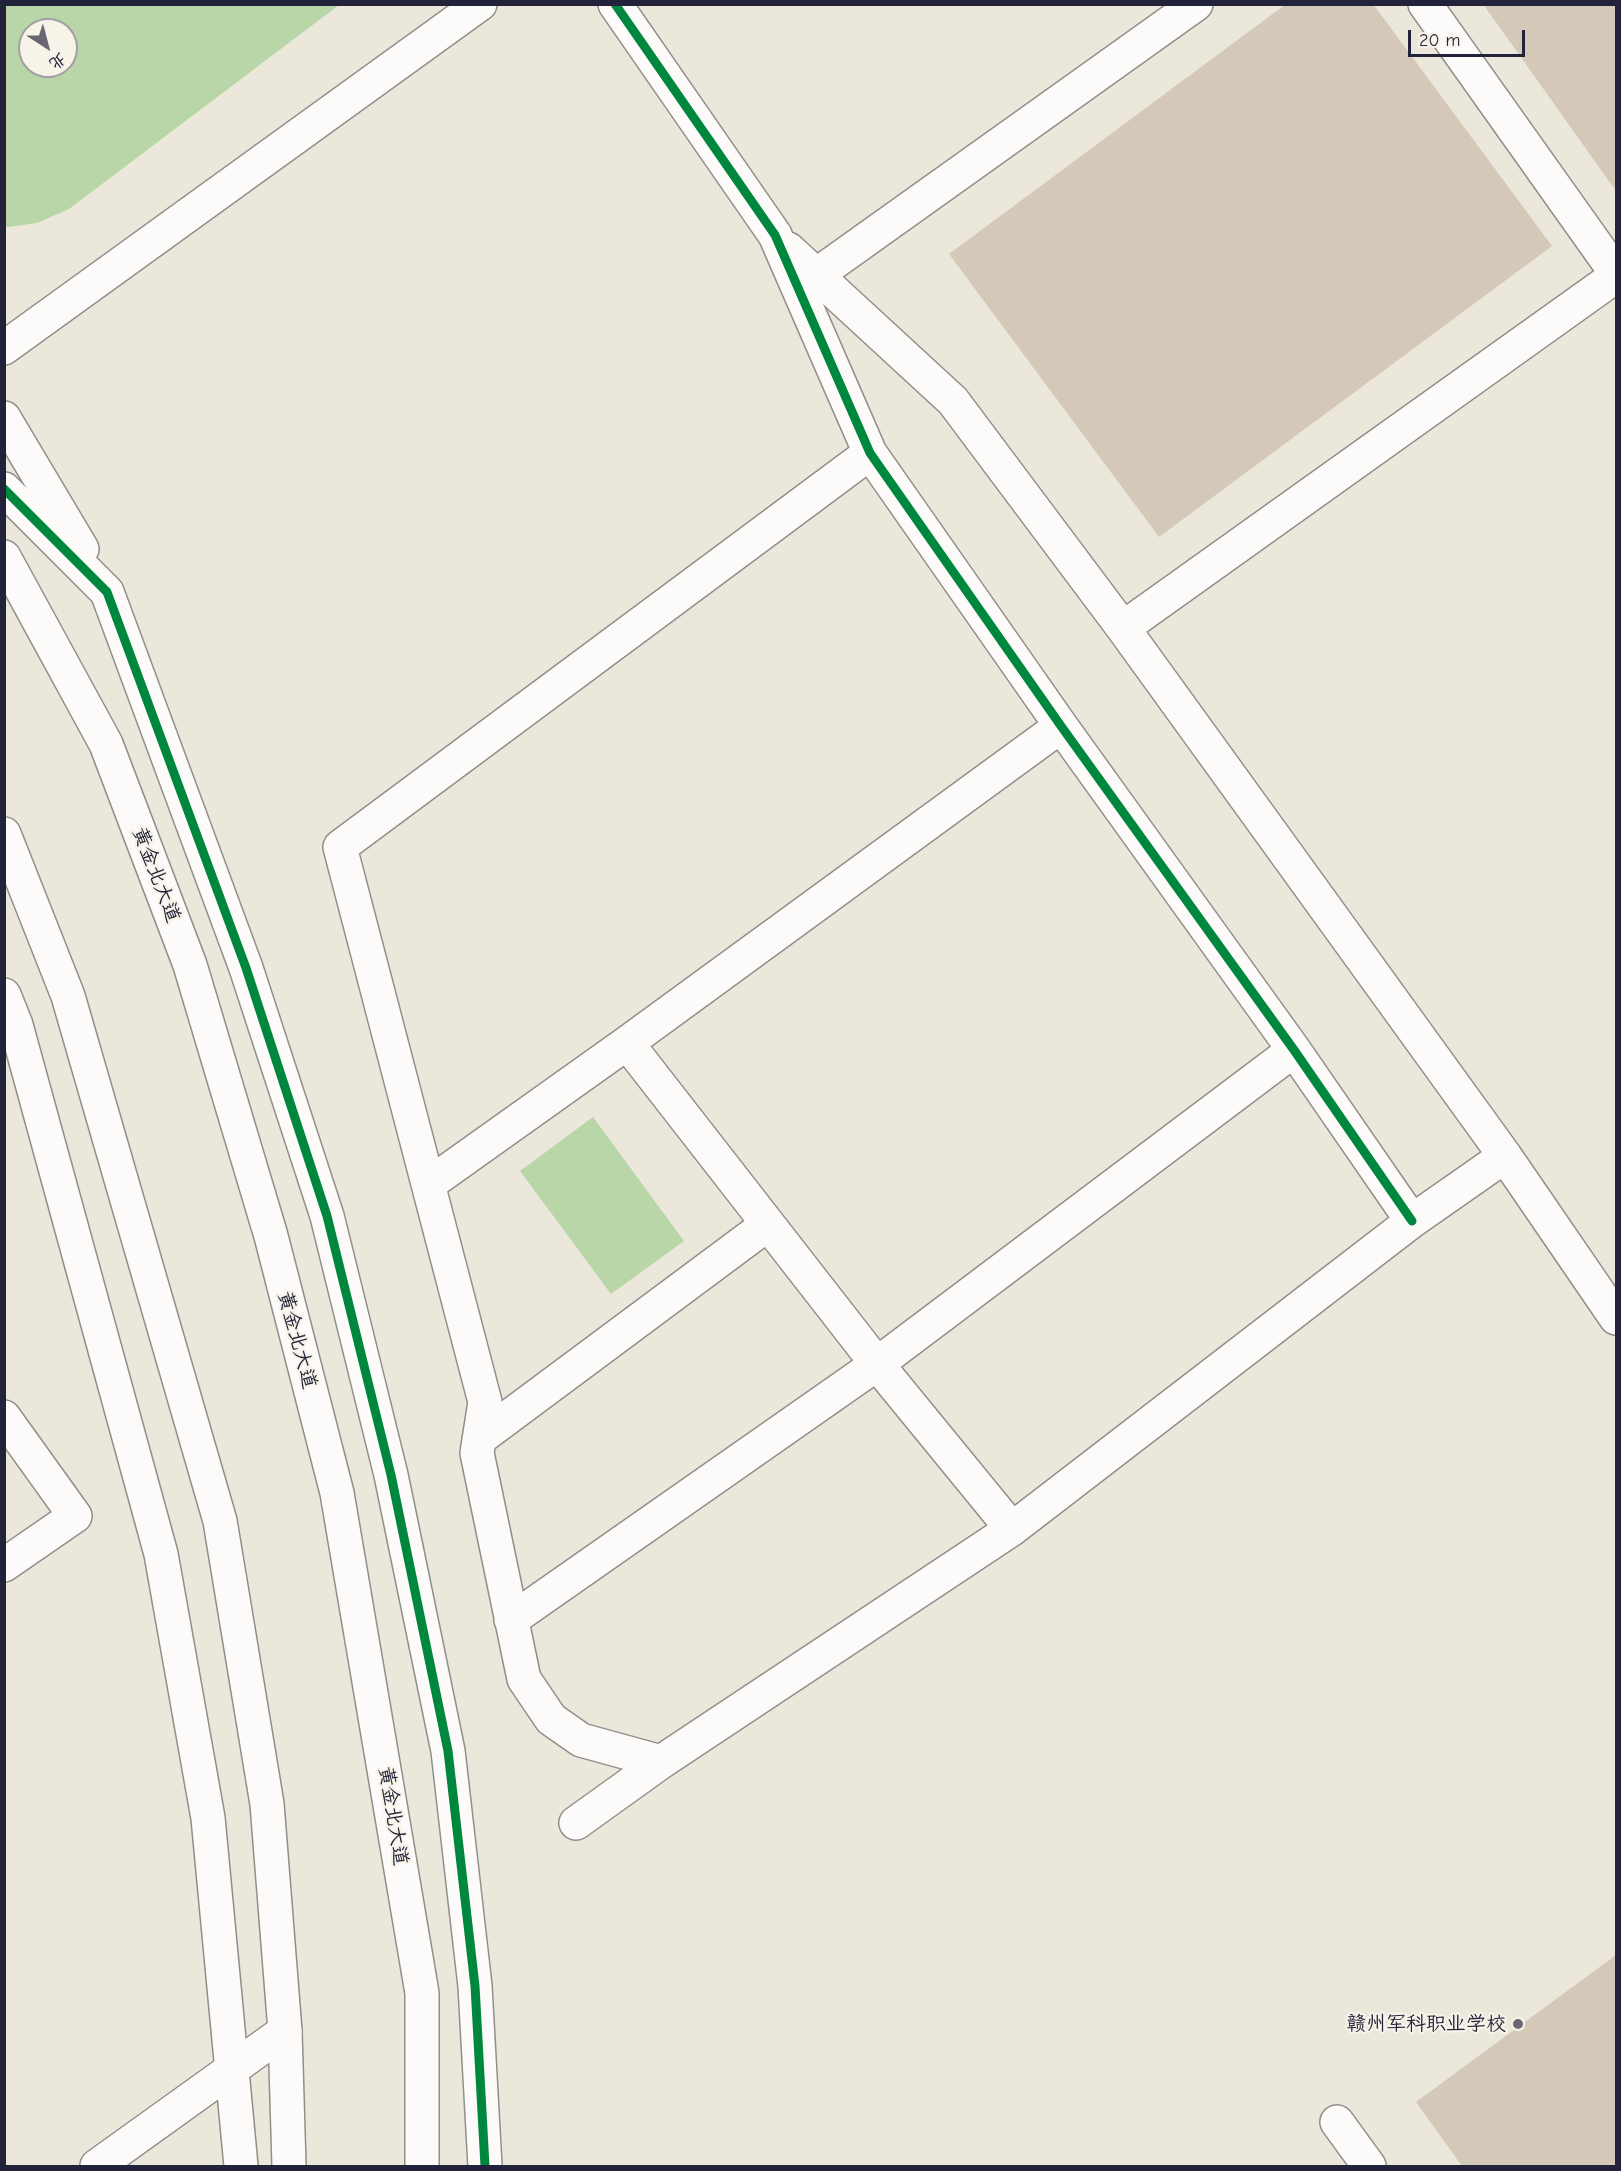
<!DOCTYPE html>
<html>
<head>
<meta charset="utf-8">
<style>
	body { margin:0 }
	#map { position:relative; width:1621px; height:2171px; overflow:hidden; background:#ece7db; font-family:"Comic Neue","LXGW WenKai TC",sans-serif }
	canvas { display:block }
	.frame { position:absolute; inset:0; border:6px solid #22223b; pointer-events:none }
	.north { position:absolute; left:18px; top:18px; width:60px; height:60px; box-sizing:border-box; background:#f7f3e8; border:2px solid #a29fa3; border-radius:50%; rotate:144deg; font-size:16px; font-weight:700; line-height:24px; text-align:center; color:#22223b }
	.north::after { content:''; display:block; margin:auto; width:21px; height:27px; background:#696773; clip-path:polygon(50% 0,100% 100%,50% 72%,0 100%) }
	.scale { position:absolute; left:1408px; top:30px; width:117px; height:27px; box-sizing:border-box; border:3px solid #22223b; border-top:0; padding-left:8px; font-size:18px; line-height:21px; white-space:nowrap; color:#22223b; -webkit-text-stroke:4px #f7f3e8; paint-order:stroke }
</style>
</head>
<body>
<div id="map">
<canvas width="1621" height="2171"></canvas>
<div class="frame"></div>
<div class="north">北</div>
<div class="scale">20 m</div>
</div>
<script>
const context = document.querySelector('canvas').getContext('2d');
context.lineJoin = 'round';
function fill(path, color) { context.fillStyle = color; context.fill(path, 'evenodd'); }
function trace(path, color, width, dash) { context.strokeStyle = color; context.lineWidth = width; context.lineCap = dash ? 'butt' : 'round'; context.setLineDash(dash || []); context.stroke(path); }
function label(font, color, halo, rows, align = 'center') {
  context.font = font + ' "Comic Neue","LXGW WenKai TC",sans-serif'; context.lineWidth = 4.5; context.setLineDash([]); context.textBaseline = 'middle'; context.strokeStyle = halo; context.fillStyle = color; for (const [text, x, y, turn = 0] of rows) {
    context.save(); context.translate(x, y); context.rotate((+turn || 0) * Math.PI / 180); context.textAlign = isNaN(turn) ? turn : align; if (halo) context.strokeText(text, 0, 0); context.fillText(text, 0, 0); context.restore();
  }
}
const green = new Path2D(`
	M4,5L5,4L339,5L69,209L37,223L8,227H4ZM30,30H66V66H30Z
	M593,1117L684,1241L611,1294L520,1171Z`);
const building = new Path2D(`
	M1286,4H1373L1552,246L1159,537L949,254Z
	M1483,4H1616V191Z
	M1616,1955V2166H1462L1416,2102Z`);
const street = new Path2D(`
	M615,4L775,235L870,453L1061,726L1294,1050L1412,1221
	M1425,4L1616,273
	M788,249L953,401L1123,628L1505,1156L1616,1318
	M815,276L1196,4
	M1123,628L1616,276
	M627,1043L877,1364L1012,1529
	M429,1184L627,1043L1061,726
	M4,1417L75,1516L4,1565
	M479,1439L768,1224
	M511,1620L877,1364L1294,1050
	M661,1762L581,1740L551,1719L524,1679L477,1453L485,1402L340,847L870,453
	M576,1823L661,1762L1012,1529L1412,1221L1505,1156
	M1337,2122L1369,2166
	M97,2166L285,2031`);
const secondary = new Path2D(`
	M4,348L480,4
	M4,418L82,549
	M4,489L107,592L246,968L327,1216L391,1475L448,1751L475,1986L485,2166
	M4,995L16,1025L161,1554L208,1818L241,2166`);
const primary = new Path2D(`
	M4,557L106,744L190,965L271,1236L337,1493L422,1993V2166
	M4,834L68,996L220,1521L267,1804L285,2031L289,2166`);
const cycleway = new Path2D(`
	M615,4L775,235L870,453L1061,726L1294,1050L1412,1221
	M4,489L107,592L246,968L327,1216L391,1475L448,1751L475,1986L485,2166`);
const markers = [
	[1518,2024,6,"#696773"]
];
const streetNames = [
	["黄金北大道",156,875,69],
	["黄金北大道",297,1340,75],
	["黄金北大道",393,1816,81]
];
const poiNames = [
	["赣州军科职业学校",1506,2024]
];
fill(green, '#b8d6a8');
fill(building, '#d4c8b9');
trace(street, '#918e8c', 36);
trace(secondary, '#918e8c', 36);
trace(primary, '#918e8c', 36);
trace(street, '#fcfbfa', 33);
trace(secondary, '#fcfbfa', 33);
trace(primary, '#fcfbfa', 33);
trace(cycleway, '#00873e', 9);
for (const [x, y, r, color] of markers) { const dot = new Path2D(); dot.arc(x, y, r, 0, 2 * Math.PI); context.fillStyle = color; context.fill(dot); trace(dot, '#f7f3e8', 2); }
label('20px', '#22223b', '#f7f3e8', streetNames);
label('20px', '#22223b', '#f7f3e8', poiNames, 'right');
</script>
</body>
</html>
